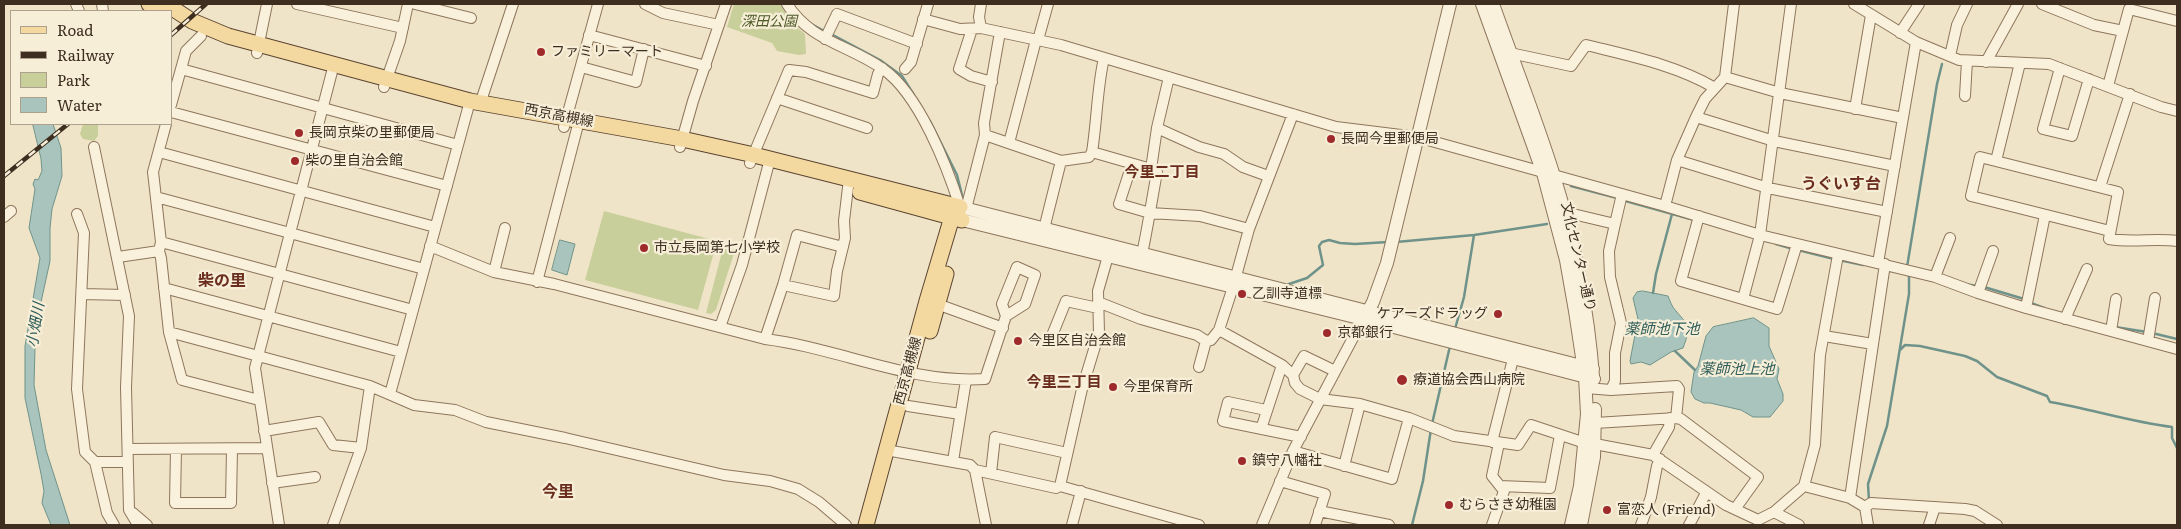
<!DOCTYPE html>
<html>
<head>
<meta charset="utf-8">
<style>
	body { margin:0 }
	#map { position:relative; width:2181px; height:529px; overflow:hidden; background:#f0e4c8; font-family:Literata,serif }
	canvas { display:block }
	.frame { position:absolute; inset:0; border:5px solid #3d2e20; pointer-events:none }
	.legend { position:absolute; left:10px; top:10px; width:162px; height:115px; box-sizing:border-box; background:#f7eed8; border:1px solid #ada18e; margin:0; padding:6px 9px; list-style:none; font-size:15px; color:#3d2e20 }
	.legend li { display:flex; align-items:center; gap:10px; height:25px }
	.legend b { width:25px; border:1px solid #ada18e }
</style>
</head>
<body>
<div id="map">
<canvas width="2181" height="529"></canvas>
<div class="frame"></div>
<ul class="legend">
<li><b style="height:6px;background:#f3d9a0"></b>Road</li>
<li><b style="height:6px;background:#3d2e20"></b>Railway</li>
<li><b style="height:14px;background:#c9cf9b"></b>Park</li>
<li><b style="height:14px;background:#a9c4bc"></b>Water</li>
</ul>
</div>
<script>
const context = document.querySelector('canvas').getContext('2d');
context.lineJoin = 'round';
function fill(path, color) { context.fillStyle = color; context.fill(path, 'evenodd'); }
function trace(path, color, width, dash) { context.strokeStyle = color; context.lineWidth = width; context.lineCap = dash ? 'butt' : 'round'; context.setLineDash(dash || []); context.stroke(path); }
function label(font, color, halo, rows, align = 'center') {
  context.font = font + ' Literata,"Noto Sans JP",serif'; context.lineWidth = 4.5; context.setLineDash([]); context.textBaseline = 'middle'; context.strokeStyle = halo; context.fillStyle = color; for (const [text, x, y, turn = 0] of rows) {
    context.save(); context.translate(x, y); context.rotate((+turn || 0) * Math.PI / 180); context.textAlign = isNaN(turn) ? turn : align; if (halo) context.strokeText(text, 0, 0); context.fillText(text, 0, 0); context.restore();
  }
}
const green = new Path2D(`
	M734,4H780L793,24L805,34L806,54L799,55L777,51L772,43L727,27Z
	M83,124H98V136L94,141L83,139L80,134Z
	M604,211L717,241L698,310L585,280Z
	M723,248L735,250L716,310L711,314L706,313Z`);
const water = new Path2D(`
	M33,124H53L61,148L62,176L52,209L50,228V261L34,334L35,348L34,385L46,450L70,525H51L42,503L44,491L41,474L25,398V346L40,258L29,228L35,189L33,184L35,179L38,180L42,171L41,159Z
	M560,240L575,244L567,275L552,270Z
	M1643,291L1668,296C1670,301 1672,307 1676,311C1689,326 1691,327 1683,348L1671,352L1650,365L1641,362L1631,364L1630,361L1638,319L1633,298L1637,292Z
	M1754,318L1769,328V346L1779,369L1777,379L1783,394V401L1770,417H1753L1741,410L1710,403H1704L1695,399L1691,392L1694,372L1698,366L1706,336L1713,327Z`);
const stream = new Path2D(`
	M813,25L826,32
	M831,34L880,60L902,76L914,95
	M930,121L957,175L963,199
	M1571,186L1617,198
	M1622,200L1694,220
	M1396,242L1474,235L1547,224
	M1776,244L1793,249
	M1798,250L1834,259
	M1839,260L1863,265
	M1907,267L1937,84L1942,64
	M1964,284L1978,286
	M1283,286L1307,278L1323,265L1319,246L1322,242L1329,240L1340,243L1355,244L1388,242
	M1984,287L2024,299
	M1653,293L1656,274L1672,214
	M2031,303L2044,308
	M2115,327L2147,332
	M1455,329L1464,297L1474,235
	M2152,333L2177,339
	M1900,350L1905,345L1920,346L1965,356L1977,361L1997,377L2047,396L2050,402C2091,409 2131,422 2172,427V438L2177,448
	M1675,351L1695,370
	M1432,424L1450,346
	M1869,501L1868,484L1887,426L1909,294V274
	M1412,525L1423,481L1431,429`);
const minor = new Path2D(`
	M76,4L79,11
	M102,4L103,11
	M297,4L403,28
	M415,4L471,18
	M645,4L663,13L719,25
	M787,4C810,41 849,45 883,69C919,94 947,166 960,207
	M1854,4L1916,42L1959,60L2049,64L2161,107L2177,111
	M2042,4L2094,25L2123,31
	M923,19L960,29L981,28L1061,45L1336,127L1417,137L1665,206L1760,235L1935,277L1978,293L2026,308L2177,349
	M981,28L979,17L981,4
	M972,29L959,69L971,76L992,82
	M1900,33L1919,4
	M589,35L706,66
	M825,39L837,14L917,44
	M1038,40L1048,4
	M257,53L267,4
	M1510,53L1571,66L1586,45C1630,56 1676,65 1715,88
	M1950,56L1957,25L1967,4
	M1986,62L2018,4
	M581,67L636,82L644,49
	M2060,68L2043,129L2072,136L2089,79
	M181,69L458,145
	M905,69L911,62L928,4
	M1725,77L1780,93L1903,118
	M2108,86L2129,9L2177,21
	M384,87L400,41L408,4
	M1965,96L1967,61
	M777,98L867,128
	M481,101L513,4
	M171,105L186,51L201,36
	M1855,109L1871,15
	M171,112L447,186
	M1696,117L1774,141L1895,166
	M166,124L153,172L161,242L159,251L161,258L169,332L182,380L259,400
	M564,127L598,4
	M1157,128L1199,147L1224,154L1243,167L1268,176
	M985,135L1061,161L1089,157L1092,152C1097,121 1097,88 1104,58
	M1009,143L1036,40
	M94,147L129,316L126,387L129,510L138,525
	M680,147L693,101L726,4
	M159,152L435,227
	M1092,152L1151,169
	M1677,160L1768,188L1887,212
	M1996,161L2020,63
	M750,163L789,70L806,72L873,93L878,74L882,68
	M1132,164L1119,204L1150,213L1200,216L1249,229
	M2100,187L2130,94
	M156,197L424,269
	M1665,206L1677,160L1696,117L1705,99L1725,77L1734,4
	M966,209L985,135L984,123L1000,32
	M77,214L84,233L77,389L85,452L95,462L107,513L114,525
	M1564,215L1573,214L1615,224L1622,194
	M1699,216L1681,281L1777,309L1797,244
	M4,217L11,211
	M1044,229L1061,161
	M2110,231L1971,196L1980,157L2118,192L2109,239C2133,243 2153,238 2177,241
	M161,242L413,310
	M430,246L494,272L554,284L765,339C839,348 909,384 985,379L1006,316L1002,304L1017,267L1035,275L1025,304L1006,316
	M1142,254C1148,226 1152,199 1157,172L1151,169L1157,128L1169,77
	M1838,255L1820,355L1815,445L1804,486L1850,498L1865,507L1868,525
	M118,257L159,251
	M1878,263L1916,42
	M494,272L505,228
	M1935,277L1950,238
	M537,282L579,121
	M783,285L834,296L837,271L845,238L844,221L849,179
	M164,288L401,352
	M1978,293L1993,251
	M82,294L125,295
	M1743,299L1760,235L1791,4
	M1098,302L1141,319L1197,335L1206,341
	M937,304L1003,328
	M2026,308L2045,215
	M2065,319L2087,269
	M720,327L742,265L770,159
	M1219,330L1282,365L1293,375L1295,383L1300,389L1320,399L1360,404L1409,418L1454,436L1518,445L1531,425L1579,441L1653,455L1669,427L1670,418
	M2111,331L2116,299
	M169,332L370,386L414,405L455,410L486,422L565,438L724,475L770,481L798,489L819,502L846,525
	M1824,336L1873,344
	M1051,338L1066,301L1098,308
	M765,339L783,285L797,235L843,247
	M2148,341L2155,298
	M1199,367L1206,341L1211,340L1219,330L1233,287L1249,229L1293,114
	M1293,375L1304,356L1335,371
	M1586,388L1611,390L1677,386L1679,389L1676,418
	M1611,390L1615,381V353L1621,323L1610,277L1609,251L1615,224
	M390,394L470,101
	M908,406L960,414
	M1266,410L1228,402L1223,421L1301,437
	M1595,423L1676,418L1681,419L1758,477L1735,509
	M1261,429L1282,365
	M264,431L319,422L333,445L361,448
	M1492,442L1515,351
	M128,449L267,448
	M176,449L175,503H231L232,449
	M886,450L970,465L975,470L1056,488L1060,486L1199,525
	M1293,451L1392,479L1409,418
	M1653,455L1726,505L1758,520L1774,512L1804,486
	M953,461L966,380
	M95,462H127
	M1344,466L1360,404
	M975,470L986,525
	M991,473L995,437L1067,453
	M1280,481L1325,494L1315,525
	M272,483L315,477
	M1060,486L1082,389L1099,333L1098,291L1108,256
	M1500,486L1550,488L1560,435
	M1850,498L1885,264
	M1865,507L1871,503L1965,509L1975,511L1997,525
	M1319,511L1389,525
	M1774,512L1799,525
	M133,513L147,525
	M279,525L255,368L334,64
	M333,525L361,448L370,386
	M1072,525L1081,491
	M1262,525L1293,451L1363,319
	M1492,525L1504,491L1492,476L1499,443
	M1641,525L1651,497L1657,466L1660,459
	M1689,525L1706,493
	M1929,525L1935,507`);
const tertiary = new Path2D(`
	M1482,4L1543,173L1566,260L1575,311L1585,377L1587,414L1580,486L1571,525
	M1493,4C1513,61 1536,118 1554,176C1574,240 1588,309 1593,376
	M960,207L1593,369
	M962,220L1363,319L1594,379
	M1365,317L1373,302L1387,263L1450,4
	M1581,525L1594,457L1595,409`);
const primary = new Path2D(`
	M149,4L159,11
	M166,4L192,21L228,36L470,101L682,139L754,155L960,207
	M860,192L962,220
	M930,331L946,274
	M866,525L927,301L952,217L958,210`);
const rail = new Path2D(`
	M171,35L206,4
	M4,176L68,124`);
const markers = [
	[541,52,5,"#9e2a2b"],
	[299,133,5,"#9e2a2b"],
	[1331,139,5,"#9e2a2b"],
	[295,161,5,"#9e2a2b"],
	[644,248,5,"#9e2a2b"],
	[1242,294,5,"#9e2a2b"],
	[1498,314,5,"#9e2a2b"],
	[1327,333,5,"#9e2a2b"],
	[1018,341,5,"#9e2a2b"],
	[1402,380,6,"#9e2a2b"],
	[1113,387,5,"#9e2a2b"],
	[1242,461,5,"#9e2a2b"],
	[1449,505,5,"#9e2a2b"],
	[1607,510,5,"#9e2a2b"]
];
const parkNames = [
	["深田公園",769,22]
];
const poiNames = [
	["ファミリーマート",551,52],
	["長岡京柴の里郵便局",309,133],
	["長岡今里郵便局",1341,139],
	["柴の里自治会館",305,161],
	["市立長岡第七小学校",654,248],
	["乙訓寺道標",1252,294],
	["ケアーズドラッグ",1488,314,"right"],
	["京都銀行",1337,333],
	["今里区自治会館",1028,341],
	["療道協会西山病院",1413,380],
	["今里保育所",1123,387],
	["鎮守八幡社",1252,461],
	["むらさき幼稚園",1459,505],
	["富恋人 (Friend)",1617,510]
];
const streetNames = [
	["西京高槻線",559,116,11],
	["文化センター通り",1578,257,77],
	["西京高槻線",908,371,-75]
];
const neighbourhoodNames = [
	["今里二丁目",1162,173],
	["今里三丁目",1064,383]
];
const waterNames = [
	["小畑川",36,325,-81],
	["薬師池下池",1662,330],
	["薬師池上池",1737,370]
];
const quarterNames = [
	["うぐいす台",1841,184],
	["柴の里",222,281],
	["今里",558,492]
];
fill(green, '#c9cf9b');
fill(water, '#a9c4bc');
trace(water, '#6f938a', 1);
trace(stream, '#6f938a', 2.5);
trace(minor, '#8d765c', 12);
trace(tertiary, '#8d765c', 14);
trace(primary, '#5b4430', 17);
trace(minor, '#faf1dc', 10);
trace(tertiary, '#faf1dc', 12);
trace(primary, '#f3d9a0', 15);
trace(rail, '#3d2e20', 4.5);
trace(rail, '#f7eed8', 2.5, [8]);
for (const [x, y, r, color] of markers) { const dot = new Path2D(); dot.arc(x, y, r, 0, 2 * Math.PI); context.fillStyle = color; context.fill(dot); trace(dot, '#f7eed8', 2); }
label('italic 14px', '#4d5a26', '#f7eed8', parkNames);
label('14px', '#3d2e20', '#f7eed8', poiNames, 'left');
label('14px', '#3d2e20', '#f7eed8', streetNames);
label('bold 15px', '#6b2e1e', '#f7eed8', neighbourhoodNames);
label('italic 15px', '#2f5d5a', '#f7eed8', waterNames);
label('bold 16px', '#6b2e1e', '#f7eed8', quarterNames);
</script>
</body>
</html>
